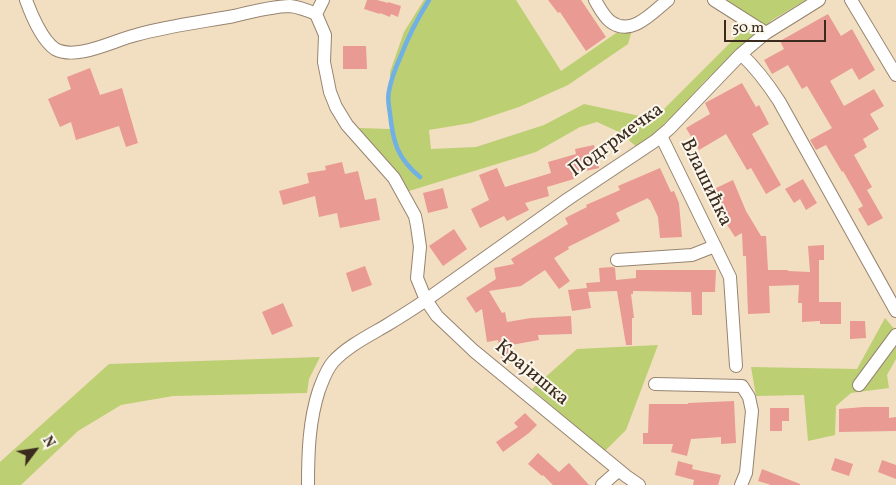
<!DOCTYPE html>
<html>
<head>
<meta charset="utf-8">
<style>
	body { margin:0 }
	#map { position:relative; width:896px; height:485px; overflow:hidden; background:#f2dfc1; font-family:Vollkorn,serif }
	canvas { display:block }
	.north { position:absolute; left:10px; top:425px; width:50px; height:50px; -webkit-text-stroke:4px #fbf7ec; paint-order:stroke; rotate:59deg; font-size:14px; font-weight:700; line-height:20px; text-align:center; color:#3b2a1e }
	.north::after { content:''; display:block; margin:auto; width:18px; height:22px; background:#3b2a1e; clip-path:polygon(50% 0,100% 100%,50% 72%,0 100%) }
	.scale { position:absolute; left:724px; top:20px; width:102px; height:22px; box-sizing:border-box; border:2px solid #3b2a1e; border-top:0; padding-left:6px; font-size:15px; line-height:18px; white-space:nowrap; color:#3b2a1e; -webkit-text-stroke:4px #fbf7ec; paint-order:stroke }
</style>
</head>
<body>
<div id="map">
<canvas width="896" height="485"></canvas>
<div class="north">N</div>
<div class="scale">50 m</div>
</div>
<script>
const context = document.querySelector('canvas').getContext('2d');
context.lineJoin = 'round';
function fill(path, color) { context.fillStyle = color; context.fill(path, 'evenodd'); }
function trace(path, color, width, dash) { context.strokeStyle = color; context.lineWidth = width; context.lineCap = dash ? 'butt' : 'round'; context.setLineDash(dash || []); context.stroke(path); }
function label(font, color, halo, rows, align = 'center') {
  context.font = font + ' Vollkorn,serif'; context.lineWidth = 4; context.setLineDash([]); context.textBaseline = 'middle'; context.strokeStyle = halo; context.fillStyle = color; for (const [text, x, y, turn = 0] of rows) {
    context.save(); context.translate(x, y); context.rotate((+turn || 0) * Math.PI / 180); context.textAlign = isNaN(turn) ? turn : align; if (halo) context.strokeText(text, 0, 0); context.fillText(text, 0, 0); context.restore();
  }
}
const green = new Path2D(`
	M424,0H516L561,71L622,29L632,30L628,44L568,85L519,107L471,123L429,130L431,149L476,147L544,125L584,104L654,119L746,27L758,33L704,82L677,112L638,148L619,132L597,122L580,127L536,152L409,191L359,128L390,129V72L404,32Z
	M725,0H806L772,20L764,27Z
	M885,318L896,331V359L887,375L889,388L851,393L836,406L835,435L808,441L804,395L756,396L751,367L857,369Z
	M658,345L626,430L605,451L532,389L577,349Z
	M320,357L309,379L307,393L173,396L121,405L78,431L21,485H0V462L109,364Z`);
const stream = new Path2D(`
	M420,177C397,158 393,142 390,114C389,106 387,99 389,91C391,80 395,69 400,58C408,37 417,19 429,0`);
const building = new Path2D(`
	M367,0H377L388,3V2L401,6L398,17L391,14L390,17L380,13V14L364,9Z
	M548,0H581L606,37L586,51L560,12L558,13Z
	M828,14L841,36L852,29L875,70L859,80L852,68L830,81L844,106L874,89L884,106L870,114L879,129L863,139L867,147L854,155L872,187L867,190L883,218L868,226L858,209L863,206L843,171L842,172L826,145L816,150L810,140L832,128L807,86L802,89L788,65L772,74L764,60L784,49L780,41Z
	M343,46H366L367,69H343Z
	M90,68L100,95L122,88L138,143L126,147L119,126L76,140L71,122L60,127L48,99L71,89L67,77Z
	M742,83L756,107L759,105L769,124L752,134L781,185L766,194L751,168L747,170L726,134L699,150L686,128L710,114L705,103Z
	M594,145L599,168L572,174L574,179L547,187L549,196L525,203L529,210L507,221L504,216L480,228L471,209L489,200L479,175L497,168L505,187L551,173L548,162L576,154L575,149Z
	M342,162L345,174L358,171L365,200L376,198L380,220L340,228L337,213L319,217L315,196L283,205L279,191L309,183L307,173L326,170L325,166Z
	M660,168L671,192L674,191L679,203L682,237L660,238L658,217L650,200H649L648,198L616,213L620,221L568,247L569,249L554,258L570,281L559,289L545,270L521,286L489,291L502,313L505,312L507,322L531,318L571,316L572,334L538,335L539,340L511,345L514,361L502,363L498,340L487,342L482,309L476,313L466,298L496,279L494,268L514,264L511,259L568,224L565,218L587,207L586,205L620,190L618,186Z
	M803,179L817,203L806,210L800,199L794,203L785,189Z
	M733,180L746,211L761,236H766L768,270H788V271L810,272L808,246L824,245V260H819V302H841V324H820V321L802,322V303H798L799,285L769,286L770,313L748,314L746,256H743L742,233L735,237L724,220L726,218L714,189Z
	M443,188L448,208L428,213L423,193Z
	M454,229L467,249L443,266L429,246Z
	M365,266L372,285L352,292L346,273Z
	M613,267L615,268L616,280L636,278V270H716L715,292H702V315H692L691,292L633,291V294H631L634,318H632V345H626L617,291L588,292L591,308L572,311L568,290L587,288L586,283L600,282L599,268Z
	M283,303L293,326L272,335L262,312Z
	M850,321H865L866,338L850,339Z
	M734,401L736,443L721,444V437L691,439L687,456L671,452L673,444H643V433H648L649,404H688V403Z
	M864,407H889V418L896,417V431L839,432V409Z
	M770,408H789V421H782V431H770Z
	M525,413L537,425L529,433L503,452L496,442L518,427L514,423Z
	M538,453L559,472L569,463L589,485H553L543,475L542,476L528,464Z
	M835,458L853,464L849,476L831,470Z
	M882,460L896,465V479L878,472Z
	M678,461L693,465L692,469L721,475L718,485H693L694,480L675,475Z
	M762,469L800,484V485H771L758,481Z`);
const street = new Path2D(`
	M26,0C31,14 42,40 55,49C77,61 114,40 136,35C168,26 201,22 234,16C250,12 274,6 290,6C299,7 307,10 316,14L325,35L324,62L330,92L336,107L347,125L394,178L415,216L417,226L420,247L417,278L426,300C413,309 400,317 387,325C370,335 346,347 333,362C326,370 323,380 319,390C309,421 308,452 308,485
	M595,0C599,7 604,17 611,22C632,37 653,12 668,0
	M714,0L766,33
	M851,0L896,75
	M316,14L323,0
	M741,54C756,68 768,84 779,101L896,311
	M661,136L730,277L736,366
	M617,260L692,255L715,246
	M655,384L742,386L749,397L752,411L746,473L741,485
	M859,385L896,335
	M602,485L619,470
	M639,485L626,476L474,351L437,316L426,300L568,199L655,141L669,129L741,54L766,33L819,0`);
const streetNames = [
	["Подгрмечка",617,141,-36],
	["Влашићка",705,183,64],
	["Крајишка",531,374,40]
];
fill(green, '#bccf73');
trace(stream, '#71b0e4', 4.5);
fill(building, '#e99a92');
trace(street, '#968470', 14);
trace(street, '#fff', 12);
label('20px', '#3b2a1e', '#fbf7ec', streetNames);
</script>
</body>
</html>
